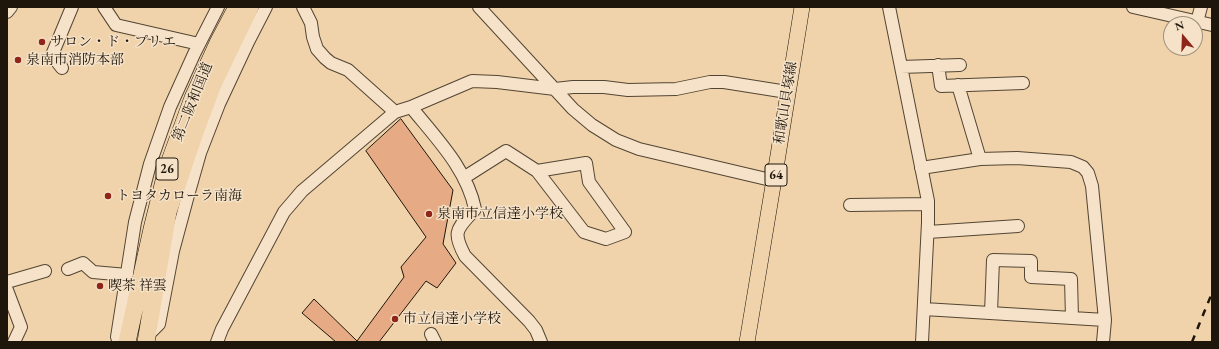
<!DOCTYPE html>
<html>
<head>
<meta charset="utf-8">
<style>
	body { margin:0 }
	#map { position:relative; width:1219px; height:349px; overflow:hidden; background:#f0d3ab; font-family:"EB Garamond",serif }
	canvas { display:block }
	.frame { position:absolute; inset:0; border:8px solid #1f160b; pointer-events:none }
	.north { position:absolute; left:1163px; top:16px; width:40px; height:40px; box-sizing:border-box; background:#f5e2c8; border:1px solid #9f907c; border-radius:50%; rotate:341deg; font-size:11px; font-weight:700; line-height:16px; text-align:center; color:#1f160b }
	.north::after { content:''; display:block; margin:auto; width:14px; height:18px; background:#8f2418; clip-path:polygon(50% 0,100% 100%,50% 72%,0 100%) }
</style>
</head>
<body>
<div id="map">
<canvas width="1219" height="349"></canvas>
<div class="frame"></div>
<div class="north">N</div>
</div>
<script>
const context = document.querySelector('canvas').getContext('2d');
context.lineJoin = 'round';
function fill(path, color) { context.fillStyle = color; context.fill(path, 'evenodd'); }
function trace(path, color, width, dash) { context.strokeStyle = color; context.lineWidth = width; context.lineCap = dash ? 'butt' : 'round'; context.setLineDash(dash || []); context.stroke(path); }
function label(font, color, halo, rows, align = 'center') {
  context.font = font + ' "EB Garamond","Noto Serif JP",serif'; context.lineWidth = 3; context.setLineDash([]); context.textBaseline = 'middle'; context.strokeStyle = halo; context.fillStyle = color; for (const [text, x, y, turn = 0] of rows) {
    context.save(); context.translate(x, y); context.rotate((+turn || 0) * Math.PI / 180); context.textAlign = isNaN(turn) ? turn : align; if (halo) context.strokeText(text, 0, 0); context.fillText(text, 0, 0); context.restore();
  }
}
const building = new Path2D(`
	M401,119L453,190L443,244L456,263L437,288L426,281L379,342H336L302,313L314,299L357,341L404,277L401,267L426,237L366,151Z`);
const minor = new Path2D(`
	M104,7L116,25L199,44
	M303,7L311,23L313,37L317,49L325,58L331,63L348,70L395,112
	M479,7L573,109L592,125L616,140L639,149L775,181
	M889,7L928,201V222L922,342
	M1133,7L1212,25
	M7,12L11,7
	M1197,22L1201,7
	M938,65L941,86L1023,83
	M901,67L960,65
	M62,68L52,55L72,7
	M958,85L980,159
	M411,107C436,138 467,169 475,209C458,229 451,230 465,256L529,321L536,330L541,342
	M921,168L980,159L1017,158L1071,162L1083,167L1088,173L1092,186L1105,320L1103,342
	M465,177L506,151L537,171L584,232L606,239L625,232L589,182L586,163L537,171
	M850,205L928,204
	M928,232L1018,226
	M68,269L83,263L93,272L127,275
	M7,282L45,271
	M7,290L21,327L14,342
	M924,309L1105,320
	M991,313L993,260L1031,261V277L1071,279L1072,318
	M431,334L435,342
	M147,336L159,324L173,251L187,199L200,153L219,104L248,42L266,7
	M119,342L117,337L135,222L150,164L170,107L194,54L218,7
	M217,342L222,329L284,212L302,191L395,112L411,107L472,81L497,82L555,89L573,87H604L628,90L676,89L710,82H724L787,92`);
const major = new Path2D(`
	M747,342C766,230 784,119 802,7`);
const highway = new Path2D(`
	M127,342L152,229L167,169L193,98L218,43L237,7
	M146,342L168,212L195,132L213,84L250,7`);
const rail = new Path2D(`
	M1192,342L1212,293`);
const markers = [
	[42,42,4,"#8f2418"],
	[18,60,4,"#8f2418"],
	[108,196,4,"#8f2418"],
	[429,214,4,"#8f2418"],
	[100,286,4,"#8f2418"],
	[395,319,4,"#8f2418"]
];
const shields = [
	[167,169,22],
	[776,175,22]
];
const shieldNames = [
	["26",167,169],
	["64",776,175]
];
const poiNames = [
	["サロン・ド・プリエ",50,42],
	["泉南市消防本部",26,60],
	["トヨタカローラ南海",116,196],
	["泉南市立信達小学校",437,214],
	["喫茶 祥雲",108,286],
	["市立信達小学校",403,319]
];
const streetNames = [
	["第二阪和国道",193,102,-68],
	["和歌山貝塚線",786,103,-81]
];
fill(building, '#e6ab84');
trace(building, '#1f160b', 1);
trace(minor, '#534533', 14);
trace(major, '#1f160b', 16);
trace(highway, '#1f160b', 18);
trace(minor, '#f5e2c8', 12);
trace(major, '#f0d3ab', 15);
trace(highway, '#f0d3ab', 17);
trace(rail, '#1f160b', 2.5, [7, 7]);
for (const [x, y, r, color] of markers) { const dot = new Path2D(); dot.arc(x, y, r, 0, 2 * Math.PI); context.fillStyle = color; context.fill(dot); trace(dot, '#f5e2c8', 1.5); }
for (const [x, y, w] of shields) { const box = new Path2D(); box.roundRect(x - w / 2, y - 11, w, 22, 3); context.fillStyle = '#f5e2c8'; context.fill(box); trace(box, '#1f160b', 1); }
label('bold 13px', '#1f160b', null, shieldNames);
label('14px', '#1f160b', '#f5e2c8', poiNames, 'left');
label('14px', '#1f160b', '#f5e2c8', streetNames);
</script>
</body>
</html>
